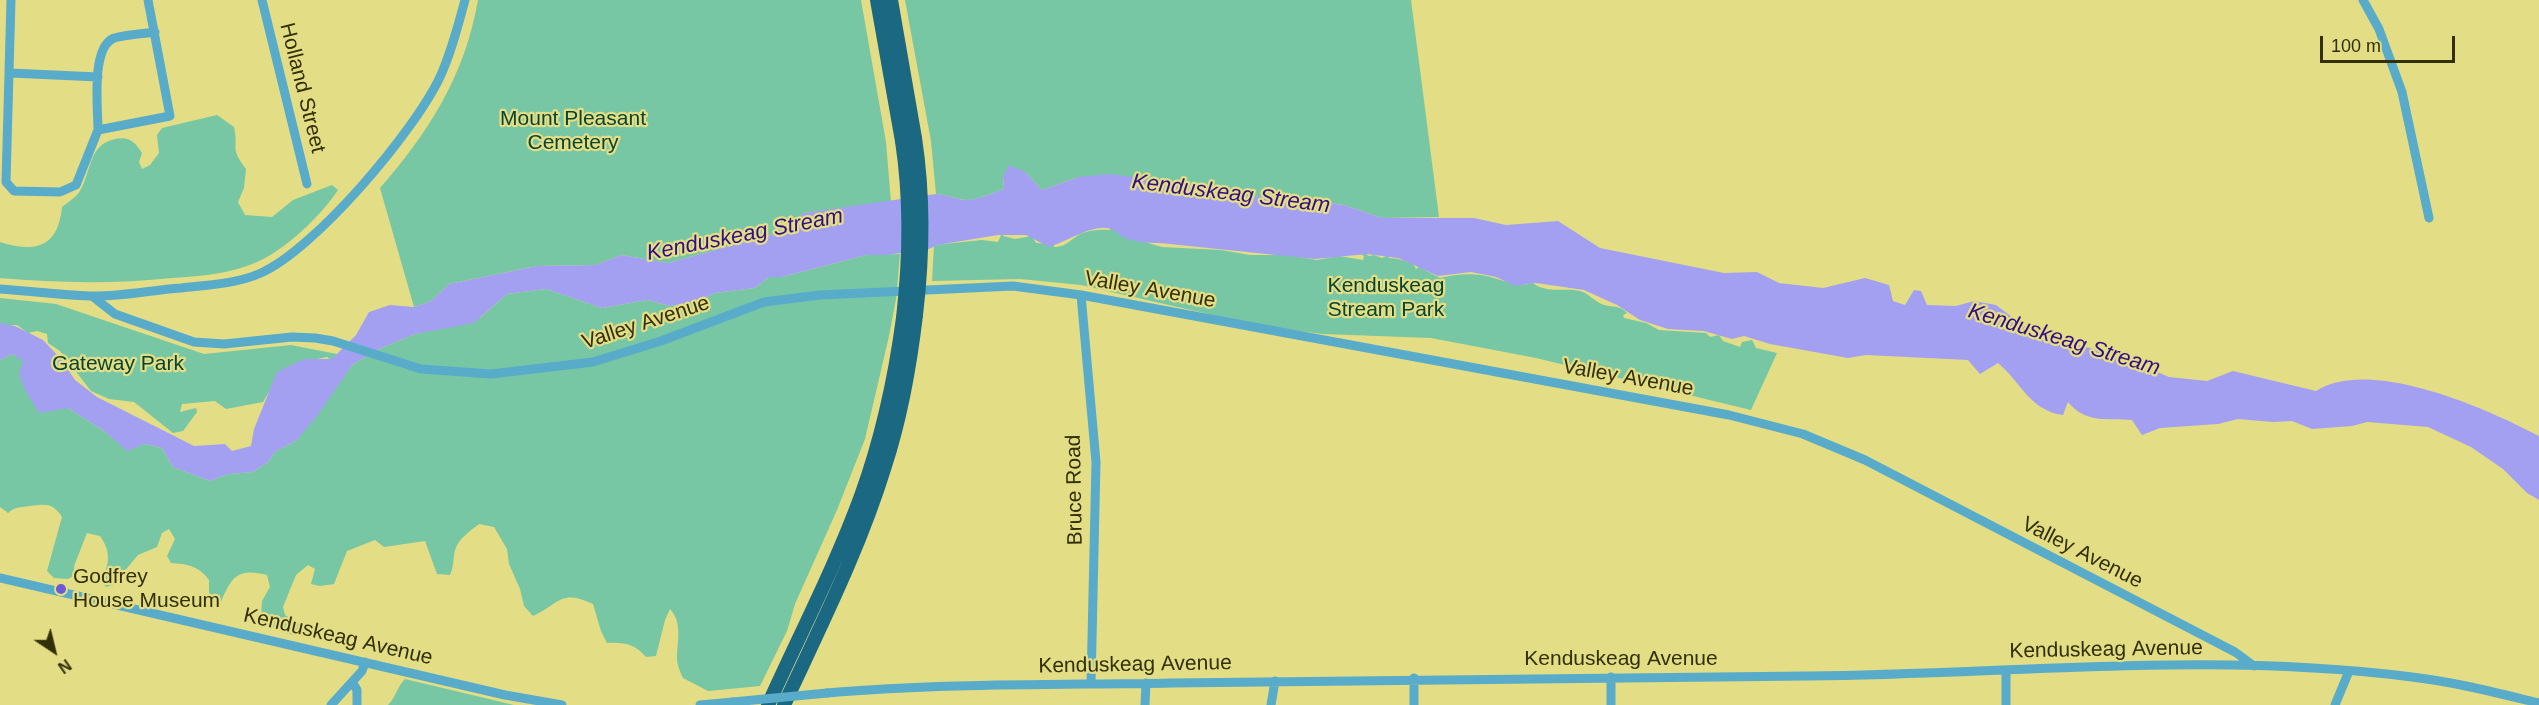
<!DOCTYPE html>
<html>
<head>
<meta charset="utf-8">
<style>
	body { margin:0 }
	#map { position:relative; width:2539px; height:705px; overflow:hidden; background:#e3dd85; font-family:Arial,sans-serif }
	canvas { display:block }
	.north { position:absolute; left:24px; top:621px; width:60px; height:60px; -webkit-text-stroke:4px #e3dd85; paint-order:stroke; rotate:145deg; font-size:16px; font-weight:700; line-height:24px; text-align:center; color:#322f09 }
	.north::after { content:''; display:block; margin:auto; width:21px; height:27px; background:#322f09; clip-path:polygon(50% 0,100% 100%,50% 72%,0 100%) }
	.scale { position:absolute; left:2320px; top:36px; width:135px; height:27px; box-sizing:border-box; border:3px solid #322f09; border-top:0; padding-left:8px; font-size:18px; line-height:21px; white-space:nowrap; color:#322f09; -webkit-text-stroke:4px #e3dd85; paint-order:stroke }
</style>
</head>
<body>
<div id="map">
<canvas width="2539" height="705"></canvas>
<div class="north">N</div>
<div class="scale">100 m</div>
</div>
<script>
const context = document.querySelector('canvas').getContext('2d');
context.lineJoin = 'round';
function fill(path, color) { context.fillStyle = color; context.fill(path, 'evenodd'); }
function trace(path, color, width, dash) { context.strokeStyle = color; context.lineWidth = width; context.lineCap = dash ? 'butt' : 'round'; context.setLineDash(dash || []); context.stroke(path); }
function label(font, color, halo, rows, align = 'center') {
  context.font = font + ' Arial,sans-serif'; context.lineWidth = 4.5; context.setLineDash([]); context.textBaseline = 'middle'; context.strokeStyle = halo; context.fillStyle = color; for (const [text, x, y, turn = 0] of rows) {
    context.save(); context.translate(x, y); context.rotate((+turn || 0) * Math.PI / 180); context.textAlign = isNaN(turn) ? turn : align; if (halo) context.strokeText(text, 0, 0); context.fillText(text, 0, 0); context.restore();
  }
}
const green = new Path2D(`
	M478,0H861L886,142L891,202L804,213L774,234L668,263L621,255L596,265L537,266L449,284L431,301L414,307L380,188C429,132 465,75 478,0Z
	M905,0H1411L1439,217L1382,218L1344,205L1278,196L1230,198L1181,183L1078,177L1042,190L1025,172L1003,177L1004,189C992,193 979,200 966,200C956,199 947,195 936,194L931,141Z
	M217,115L234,127C239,150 229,146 246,169L244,188L238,202L245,215L272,217L293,200L332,185L338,190C321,216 285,250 257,262C230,274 202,276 173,278C114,284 58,283 0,278V242C35,253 58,248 62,207C67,203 73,199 77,195C92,177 86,145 115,139C129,136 135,142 142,153L139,162L142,169L150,165L159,153L157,135L162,128Z
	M1111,226L1148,243L1162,247L1221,250L1250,255H1287L1317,260L1339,256L1363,260L1364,256L1360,254L1365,253L1369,256L1374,255L1382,258L1388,255L1389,258C1398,258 1404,261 1413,264L1416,269L1419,267L1440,278C1452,275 1468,273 1481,275C1498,277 1516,289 1533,283C1543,292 1561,289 1574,290C1588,292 1588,296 1598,302C1608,309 1618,303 1627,313L1623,315L1624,318L1646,323L1659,330L1706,333L1710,337L1719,335L1723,341L1740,347L1742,342L1752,340L1756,348L1777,353L1751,410L1536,358L1431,338L1323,334L1261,326L1081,285L1020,279L932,281L934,245L982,240L998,242L1001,235L1003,234V236L1015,239L1032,236L1036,243L1054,244V247C1068,247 1072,237 1083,233C1090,230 1102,229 1110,230Z
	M900,254L896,299L889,336L865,439L837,510L795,604L787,631L760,686L708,691L683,678C680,671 677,665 677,658C677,642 683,623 670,609L665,620L656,656L646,657C635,644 624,642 607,643L601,631L593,604C560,589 561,603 533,616L524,606L520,589L509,564L507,549L494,527L479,524C470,531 459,538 455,550C453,558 454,566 450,575L437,574L425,541L384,547L375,540L347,551L334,584L320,586L311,584L315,569L308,565L296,575L283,607L285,615L302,626L306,636C289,636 272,630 261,617L262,601L270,587L267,575C239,568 232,575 221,602L214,604L209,593V580C199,566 187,564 171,563L167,556L175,539L169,529L162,533L157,547L138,555L113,585L106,587L101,581C110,563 111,552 100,536L87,533L74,566L75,575L68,579L54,578L47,571L62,517C53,502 45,504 29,506C19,508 16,506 8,513L0,507V360L12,354L24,361L68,408L104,431L127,450L145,444L162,448L173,467L210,481L228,474L253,472L268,462L276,451L296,441L352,365L379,349L415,334L480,318L507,294L546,289L602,308L647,300L670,306L704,299L714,293L755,288L769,277H782L866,255Z
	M0,298L56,304L204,354L291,345L337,354L332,361L327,357L294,364L282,370L263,402L226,409L215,401L182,404L180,412L196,408L197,412L183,431L173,433L134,402L109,399L91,391L60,351L48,343L47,334L37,331L28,333L17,325H0Z
	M405,679L514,705H388C396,697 397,687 405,679Z`);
const water = new Path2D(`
	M1009,165L1025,172L1042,190L1078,177L1109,174L1181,183L1230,198L1278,196L1344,205L1382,218H1474L1506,225L1558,221L1600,248L1724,273L1757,272L1779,283L1823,288L1865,278L1889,285L1893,301L1905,305L1914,290L1921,291L1927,305L1956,306L1974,301L1996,305L2024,326L2068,342L2120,356L2169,377L2207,381L2233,371L2316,391C2370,356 2488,409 2539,436V500L2527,493L2503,469L2471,447L2428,427L2367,422L2352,426L2312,429L2292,421L2273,422L2238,419L2218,424L2160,428L2142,435L2132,420C2107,418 2086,424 2068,402L2063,415C2030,411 2021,382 1998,363L1980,374L1968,360L1866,355L1848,358L1770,344L1744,336L1732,339L1704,331L1668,329L1640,320L1617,305L1584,290L1536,283L1515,286L1496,277L1471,272L1438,276L1398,258L1367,254L1315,259L1160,243C1147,243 1135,242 1123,237C1119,235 1115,230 1111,229C1093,223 1067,242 1049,247L1026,235H998L937,245L929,249L887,255H866L782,277H769L755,288L714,293L704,299L670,306L647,300L602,308L546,289L507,294L474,323L415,334L379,349L352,365L317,416L296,441L276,451L268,462L253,472L228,474L210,481L173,467L162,448L145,444L127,451L104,431L68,408L39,413L26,392L19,374L23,361L12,354L0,360V323L15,326L43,340L61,359L75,380L97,397L194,446L225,444L232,451L251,446L254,429L277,372L304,359H332L356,335L369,312L390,305L414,307L431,301L449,284L537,266L596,265L621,255L668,263L774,234L804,213L936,194C947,195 956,199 965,200C979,200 992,193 1004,189L1003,177Z`);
const minor = new Path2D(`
	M11,0L6,182L14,191L60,192L76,185L98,130L170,116L148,0
	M262,0L307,184
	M2363,0L2379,29L2402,92L2429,218
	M10,73L98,77
	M98,130C98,109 91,51 112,39C120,35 144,34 155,32
	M0,289C30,291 60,295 90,296C120,297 151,290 181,288C208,285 236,284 261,273C315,249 414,132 440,77C451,53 458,26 465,0
	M1081,295L1096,462L1091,684
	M92,296L115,314L194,342L224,344L292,337L315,338L333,341L421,369L491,374L593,362L661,341L764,302L820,295L1013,286L1081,295L1729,415L1803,434L1865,460L2235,652L2254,666
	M0,578L505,695L562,705
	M2006,670V705
	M1611,677V705
	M352,682L357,690V705
	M827,693C942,683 1057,685 1172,683C1384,679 1597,677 1810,676C2010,674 2213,651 2412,677C2455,682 2497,693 2539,703
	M331,705L362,671L365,662
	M700,705L733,702
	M1145,705L1146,683
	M1271,705L1275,681
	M1414,705V678
	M2335,705L2349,671`);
const highway = new Path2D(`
	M877,0L902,141
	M891,0L915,138
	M768,705C799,636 835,567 861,496C882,438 895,378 903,318
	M784,705C820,627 860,548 885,466C901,417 910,366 916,315`);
const minorBridge = new Path2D(`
	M733,702L827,693`);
const highwayBridge = new Path2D(`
	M915,138C924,197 923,256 916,315
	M902,141C911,200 910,258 903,318`);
const markers = [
	[61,589,6,"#6b5cd6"]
];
const streetNames = [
	["Holland Street",302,88,76],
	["Valley Avenue",1150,290,10],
	["Valley Avenue",646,323,-18],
	["Valley Avenue",1628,378,10],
	["Bruce Road",1075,490,-91],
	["Valley Avenue",2082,553,27],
	["Kenduskeag Avenue",338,637,13],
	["Kenduskeag Avenue",2106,650,-1],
	["Kenduskeag Avenue",1621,659],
	["Kenduskeag Avenue",1135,665,-1]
];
const parkNames = [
	["Mount Pleasant",573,119],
	["Cemetery",573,143],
	["Kenduskeag",1386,286],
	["Stream Park",1386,310],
	["Gateway Park",118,364]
];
const poiNames = [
	["Godfrey",73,577],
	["House Museum",73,601]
];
const waterNames = [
	["Kenduskeag Stream",1231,194,7],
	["Kenduskeag Stream",745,235,-11],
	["Kenduskeag Stream",2064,340,17]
];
fill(green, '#77c7a4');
fill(water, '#a3a0f1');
trace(minor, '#59abca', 9);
trace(highway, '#1a6881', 14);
trace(minorBridge, '#59abca', 9);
trace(highwayBridge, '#1a6881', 14);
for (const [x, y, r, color] of markers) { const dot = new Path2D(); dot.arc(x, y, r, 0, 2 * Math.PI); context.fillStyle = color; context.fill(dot); trace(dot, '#e3dd85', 2); }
label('21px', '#322f09', '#e3dd85', streetNames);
label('21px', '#074531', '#e3dd85', parkNames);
label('21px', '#322f09', '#e3dd85', poiNames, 'left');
label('italic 22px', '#320d86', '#e3dd85', waterNames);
</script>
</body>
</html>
